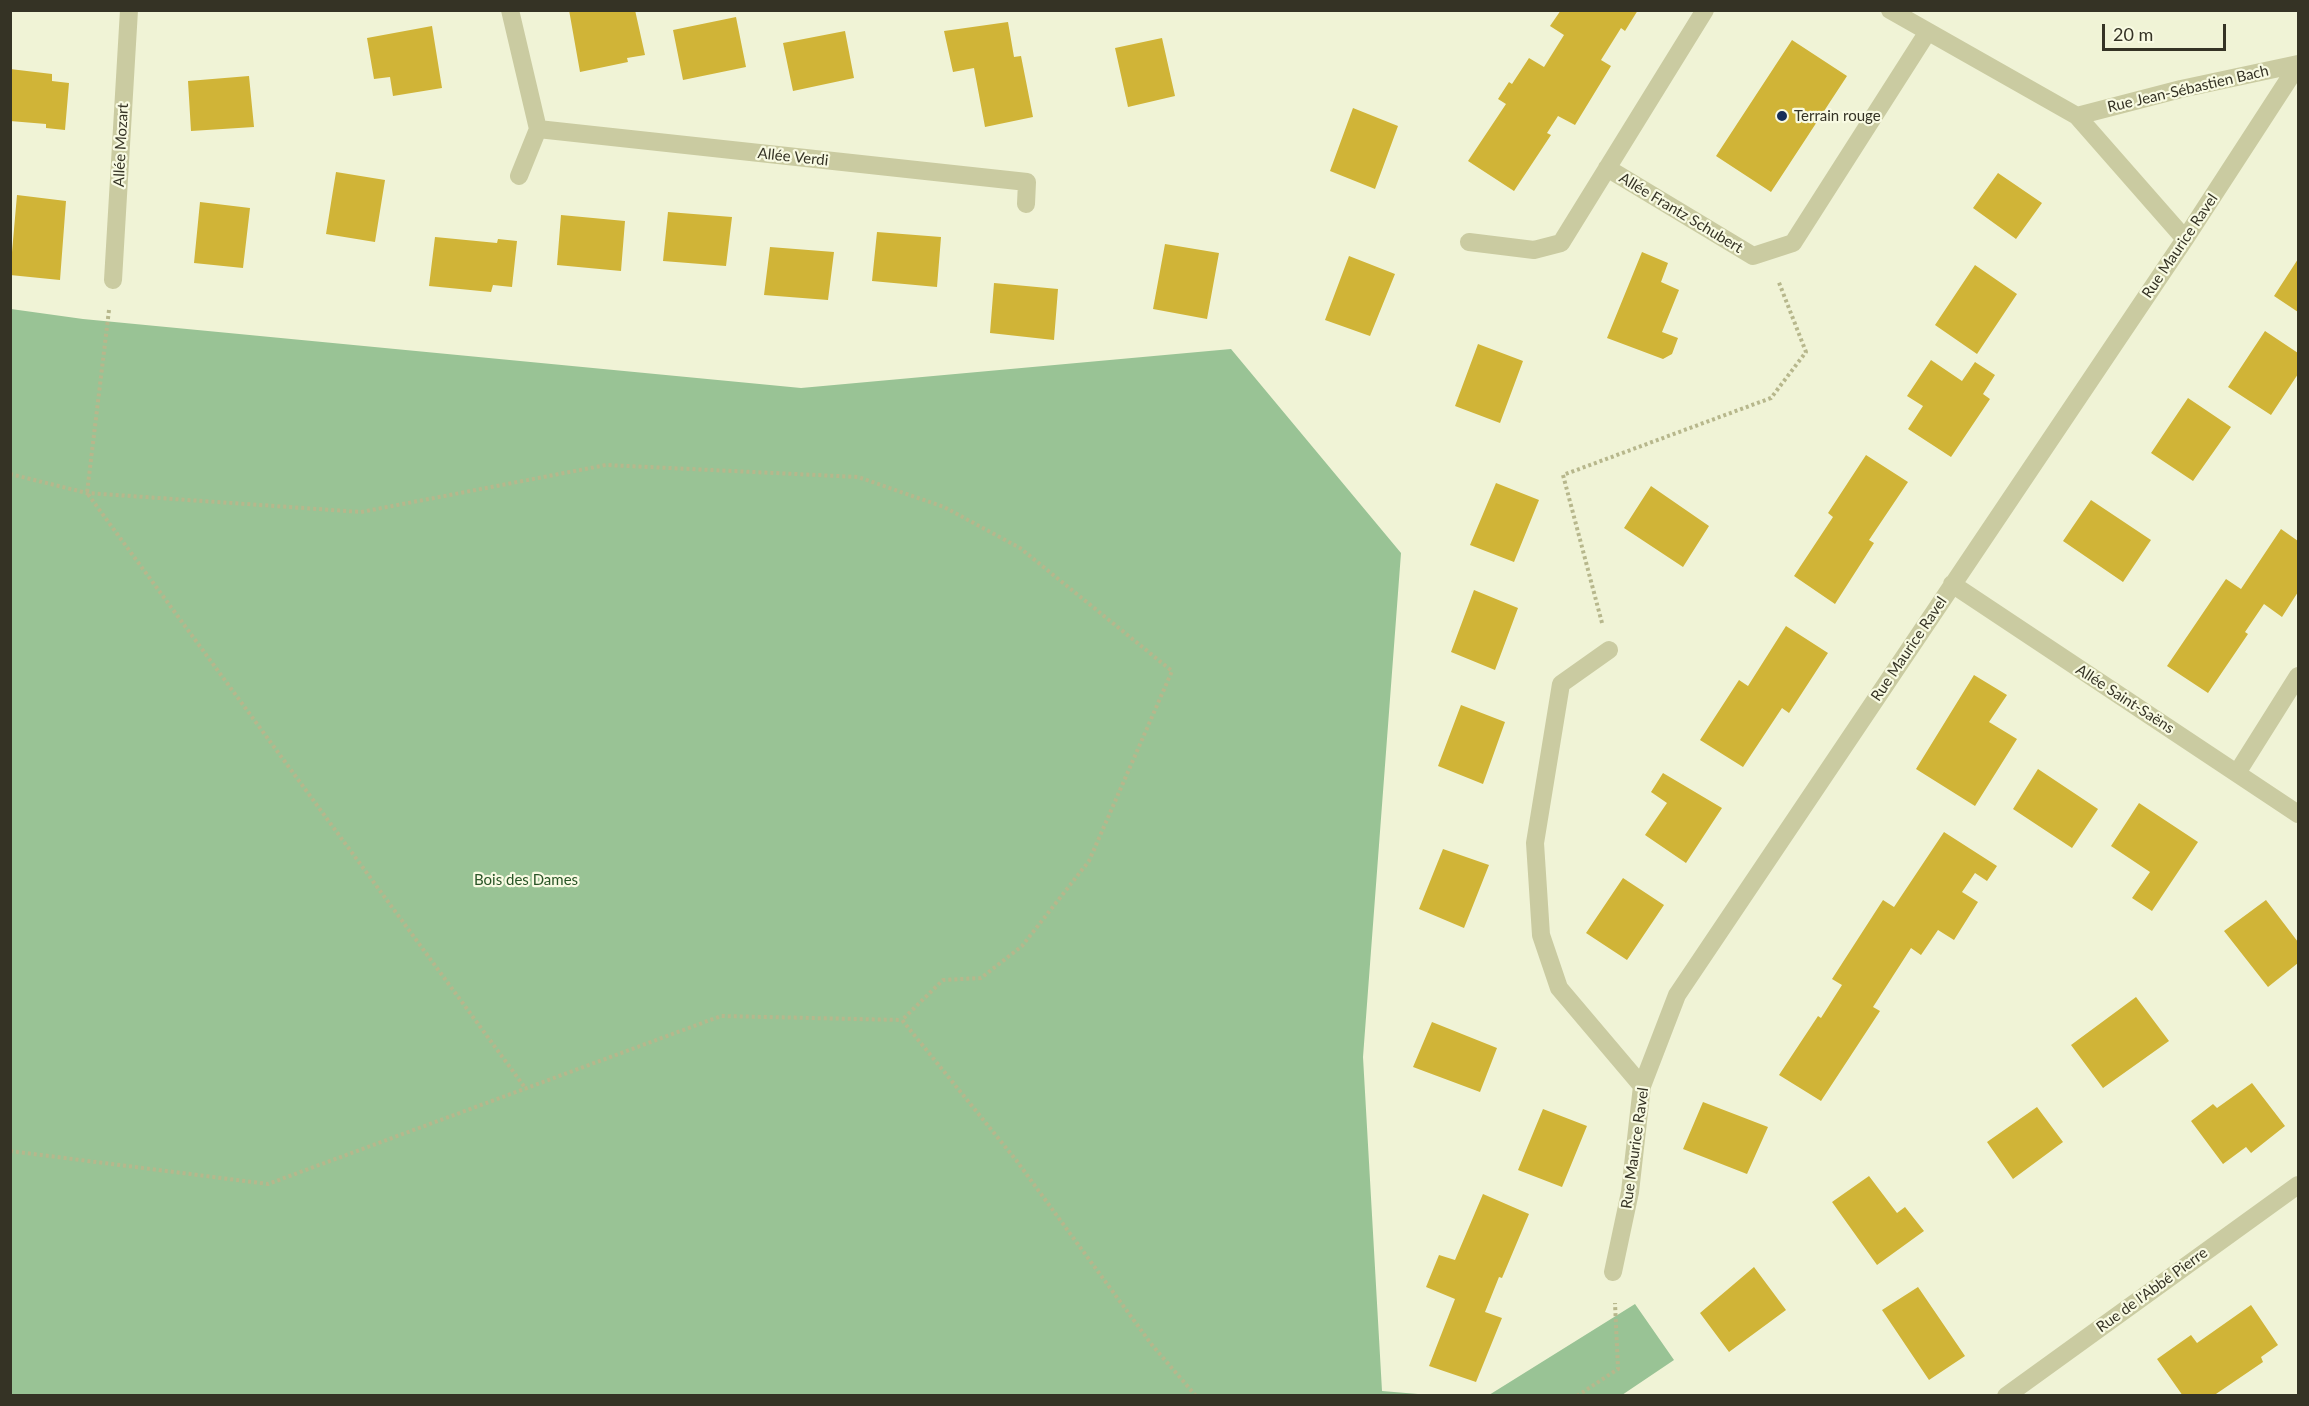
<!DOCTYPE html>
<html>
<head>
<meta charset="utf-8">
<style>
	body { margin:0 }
	#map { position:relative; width:2309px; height:1406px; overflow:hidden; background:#f0f3d6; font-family:Lato,sans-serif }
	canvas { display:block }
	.frame { position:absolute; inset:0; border:12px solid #353325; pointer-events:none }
	.scale { position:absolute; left:2102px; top:24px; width:124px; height:27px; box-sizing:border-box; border:3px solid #353325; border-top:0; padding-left:8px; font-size:18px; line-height:21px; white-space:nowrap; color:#353325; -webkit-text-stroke:4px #f8fae2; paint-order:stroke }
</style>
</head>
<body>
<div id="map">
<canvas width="2309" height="1406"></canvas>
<div class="frame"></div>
<div class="scale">20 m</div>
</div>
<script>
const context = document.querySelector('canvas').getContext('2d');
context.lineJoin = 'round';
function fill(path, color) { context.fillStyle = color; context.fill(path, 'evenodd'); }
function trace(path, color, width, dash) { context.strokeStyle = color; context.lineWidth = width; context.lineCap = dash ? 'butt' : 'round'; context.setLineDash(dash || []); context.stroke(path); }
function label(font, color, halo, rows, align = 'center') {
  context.font = font + ' Lato,sans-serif'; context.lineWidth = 4.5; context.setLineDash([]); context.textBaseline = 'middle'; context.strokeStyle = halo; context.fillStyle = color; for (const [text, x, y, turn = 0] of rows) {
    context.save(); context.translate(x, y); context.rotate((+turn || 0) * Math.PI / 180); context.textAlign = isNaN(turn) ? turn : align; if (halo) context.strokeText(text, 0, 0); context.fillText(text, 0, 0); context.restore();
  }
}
const green = new Path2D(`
	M11,309L83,319L801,388L1231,349L1401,553L1363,1057L1382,1391L1430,1395H11Z
	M1635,1304L1674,1360L1622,1395H1489Z`);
const building = new Path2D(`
	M569,10H635L645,55L627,58L628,62L580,72Z
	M1561,10H1638L1625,31L1621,28L1601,60L1611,66L1575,125L1558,116L1547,133L1551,135L1514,191L1468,161L1506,104L1498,99L1509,82L1512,84L1529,58L1544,67L1564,35L1550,26Z
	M736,17L746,67L683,80L673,30Z
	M1008,22L1014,57L1021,56L1033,117L985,127L974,68L953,72L944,31Z
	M432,26L442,88L393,96L390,77L374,79L367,38Z
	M845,31L854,78L793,91L783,43Z
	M1162,38L1175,96L1128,107L1115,48Z
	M1792,40L1847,76L1771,192L1716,156Z
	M10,69L52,74V81L69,83L65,130L46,128V124L10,121Z
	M249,76L254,127L191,131L188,81Z
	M1353,108L1398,126L1375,189L1330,171Z
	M336,172L385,180L375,242L326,234Z
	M1998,173L2042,203L2016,239L1973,208Z
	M17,195L66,201L60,280L10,275Z
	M200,202L250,208L243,268L194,263Z
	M668,212L732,217L726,266L663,261Z
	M561,215L625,221L621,271L557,265Z
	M877,232L941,237L937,287L872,281Z
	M435,237L497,243L498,239L517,241L512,287L493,285L491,292L429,286Z
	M1165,244L1219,253L1207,319L1153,309Z
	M770,247L834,252L828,300L764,295Z
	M1642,252L1668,263L1661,282L1679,290L1662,332L1678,338L1672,354L1663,359L1607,338Z
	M1349,256L1395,274L1370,336L1325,320Z
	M2298,259V312L2274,296Z
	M1975,265L2017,294L1977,354L1935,325Z
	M994,283L1058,289L1054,340L990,333Z
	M2265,331L2298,353V374L2271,415L2228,387Z
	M1478,344L1523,361L1500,423L1455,406Z
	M1931,360L1962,381L1975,362L1995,375L1983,394L1990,399L1951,457L1908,429L1923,406L1907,396Z
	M2188,398L2231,427L2193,481L2151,453Z
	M1866,455L1908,482L1869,540L1874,543L1835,604L1794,576L1833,517L1828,513Z
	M1496,483L1539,500L1514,562L1470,545Z
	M1651,486L1709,526L1683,567L1624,528Z
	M2091,500L2151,540L2123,582L2063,541Z
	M2281,529L2298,541V592L2282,617L2264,604L2245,632L2248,634L2208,693L2167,666L2226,579L2241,589Z
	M1474,590L1518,608L1495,670L1451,652Z
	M1786,626L1828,653L1789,713L1782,708L1743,767L1700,740L1739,680L1748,686Z
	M1974,675L2007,695L1989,722L2017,739L1975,806L1916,769Z
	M1461,705L1505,722L1483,784L1438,766Z
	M2038,769L2098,809L2072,848L2013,809Z
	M1663,773L1722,808L1686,863L1645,835L1667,803L1651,792Z
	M2139,803L2198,842L2152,911L2132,898L2150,872L2111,846Z
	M1944,832L1997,866L1987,881L1975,873L1962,892L1978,902L1954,940L1938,930L1921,955L1911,948L1873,1007L1880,1011L1821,1101L1779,1075L1818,1016L1821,1018L1842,985L1832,979L1883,900L1894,907Z
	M1443,849L1489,865L1464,928L1419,909Z
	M1623,878L1664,905L1627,960L1586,933Z
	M2266,900L2298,942V963L2268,987L2224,931Z
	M2136,997L2169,1041L2103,1088L2071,1045Z
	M1432,1022L1497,1048L1480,1092L1413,1067Z
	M2252,1083L2285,1126L2251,1153L2246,1147L2223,1164L2191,1121L2213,1104L2217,1108Z
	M1703,1102L1768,1127L1747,1174L1683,1149Z
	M2037,1107L2063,1142L2013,1179L1987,1142Z
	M1543,1109L1587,1126L1562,1187L1518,1170Z
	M1869,1176L1897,1213L1905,1207L1924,1231L1877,1265L1832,1202Z
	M1483,1194L1529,1214L1502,1278L1499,1277L1485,1312L1502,1318L1476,1382L1429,1366L1455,1299L1426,1287L1439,1255L1455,1260Z
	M1754,1267L1786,1310L1729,1352L1700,1313Z
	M1918,1287L1965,1356L1929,1380L1882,1310Z
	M2251,1305L2278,1345L2261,1357L2263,1362L2213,1396H2183L2157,1359L2191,1335L2197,1343Z`);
const path = new Path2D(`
	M109,310L87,493L526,1089
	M10,474L87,493L361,512L606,465L858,477L944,507L1020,548L1172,671L1089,861L1022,946L981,978L943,980L902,1020L1016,1160L1152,1345L1196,1396
	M1602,623L1563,475L1771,398L1806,352L1778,280
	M10,1151L268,1184L721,1016L902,1020
	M1577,1396L1618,1369L1615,1303`);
const street = new Path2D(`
	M510,10L538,129L1027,182L1026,204
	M1890,10L2077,116L2185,239
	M2077,116L2181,89L2298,64
	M1607,168L1753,256L1793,243L1927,33
	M519,176L538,129
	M1469,242L1534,250L1561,243L1705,10
	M113,280L129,10
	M1952,584L2298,814
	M1609,650L1561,684L1535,843L1541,935L1559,988L1642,1086
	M2237,773L2298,676
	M1613,1272L1630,1192L1642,1086L1677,995L2185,239L2298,65
	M2006,1396L2298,1185`);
const markers = [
	[1782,116,6,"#172f59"]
];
const streetNames = [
	["Rue Jean-Sébastien Bach",2188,89,-13],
	["Allée Mozart",121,145,-87],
	["Allée Verdi",793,157,6],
	["Allée Frantz Schubert",1681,213,31],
	["Rue Maurice Ravel",2180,246,-56],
	["Rue Maurice Ravel",1909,649,-56],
	["Allée Saint-Saëns",2125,699,33],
	["Rue Maurice Ravel",1635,1148,-82],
	["Rue de l'Abbé Pierre",2152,1290,-36]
];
const poiNames = [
	["Terrain rouge",1794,116]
];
const parkNames = [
	["Bois des Dames",526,880]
];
fill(green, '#99c395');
fill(building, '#d0b437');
trace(path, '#b7b78c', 4, [3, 3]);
trace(street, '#cacba1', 18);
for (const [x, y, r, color] of markers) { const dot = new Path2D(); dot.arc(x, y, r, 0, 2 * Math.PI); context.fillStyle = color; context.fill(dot); trace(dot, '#f8fae2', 2); }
label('15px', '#353325', '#f8fae2', streetNames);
label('15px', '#353325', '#f8fae2', poiNames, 'left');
label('15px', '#295527', '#f8fae2', parkNames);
</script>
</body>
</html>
